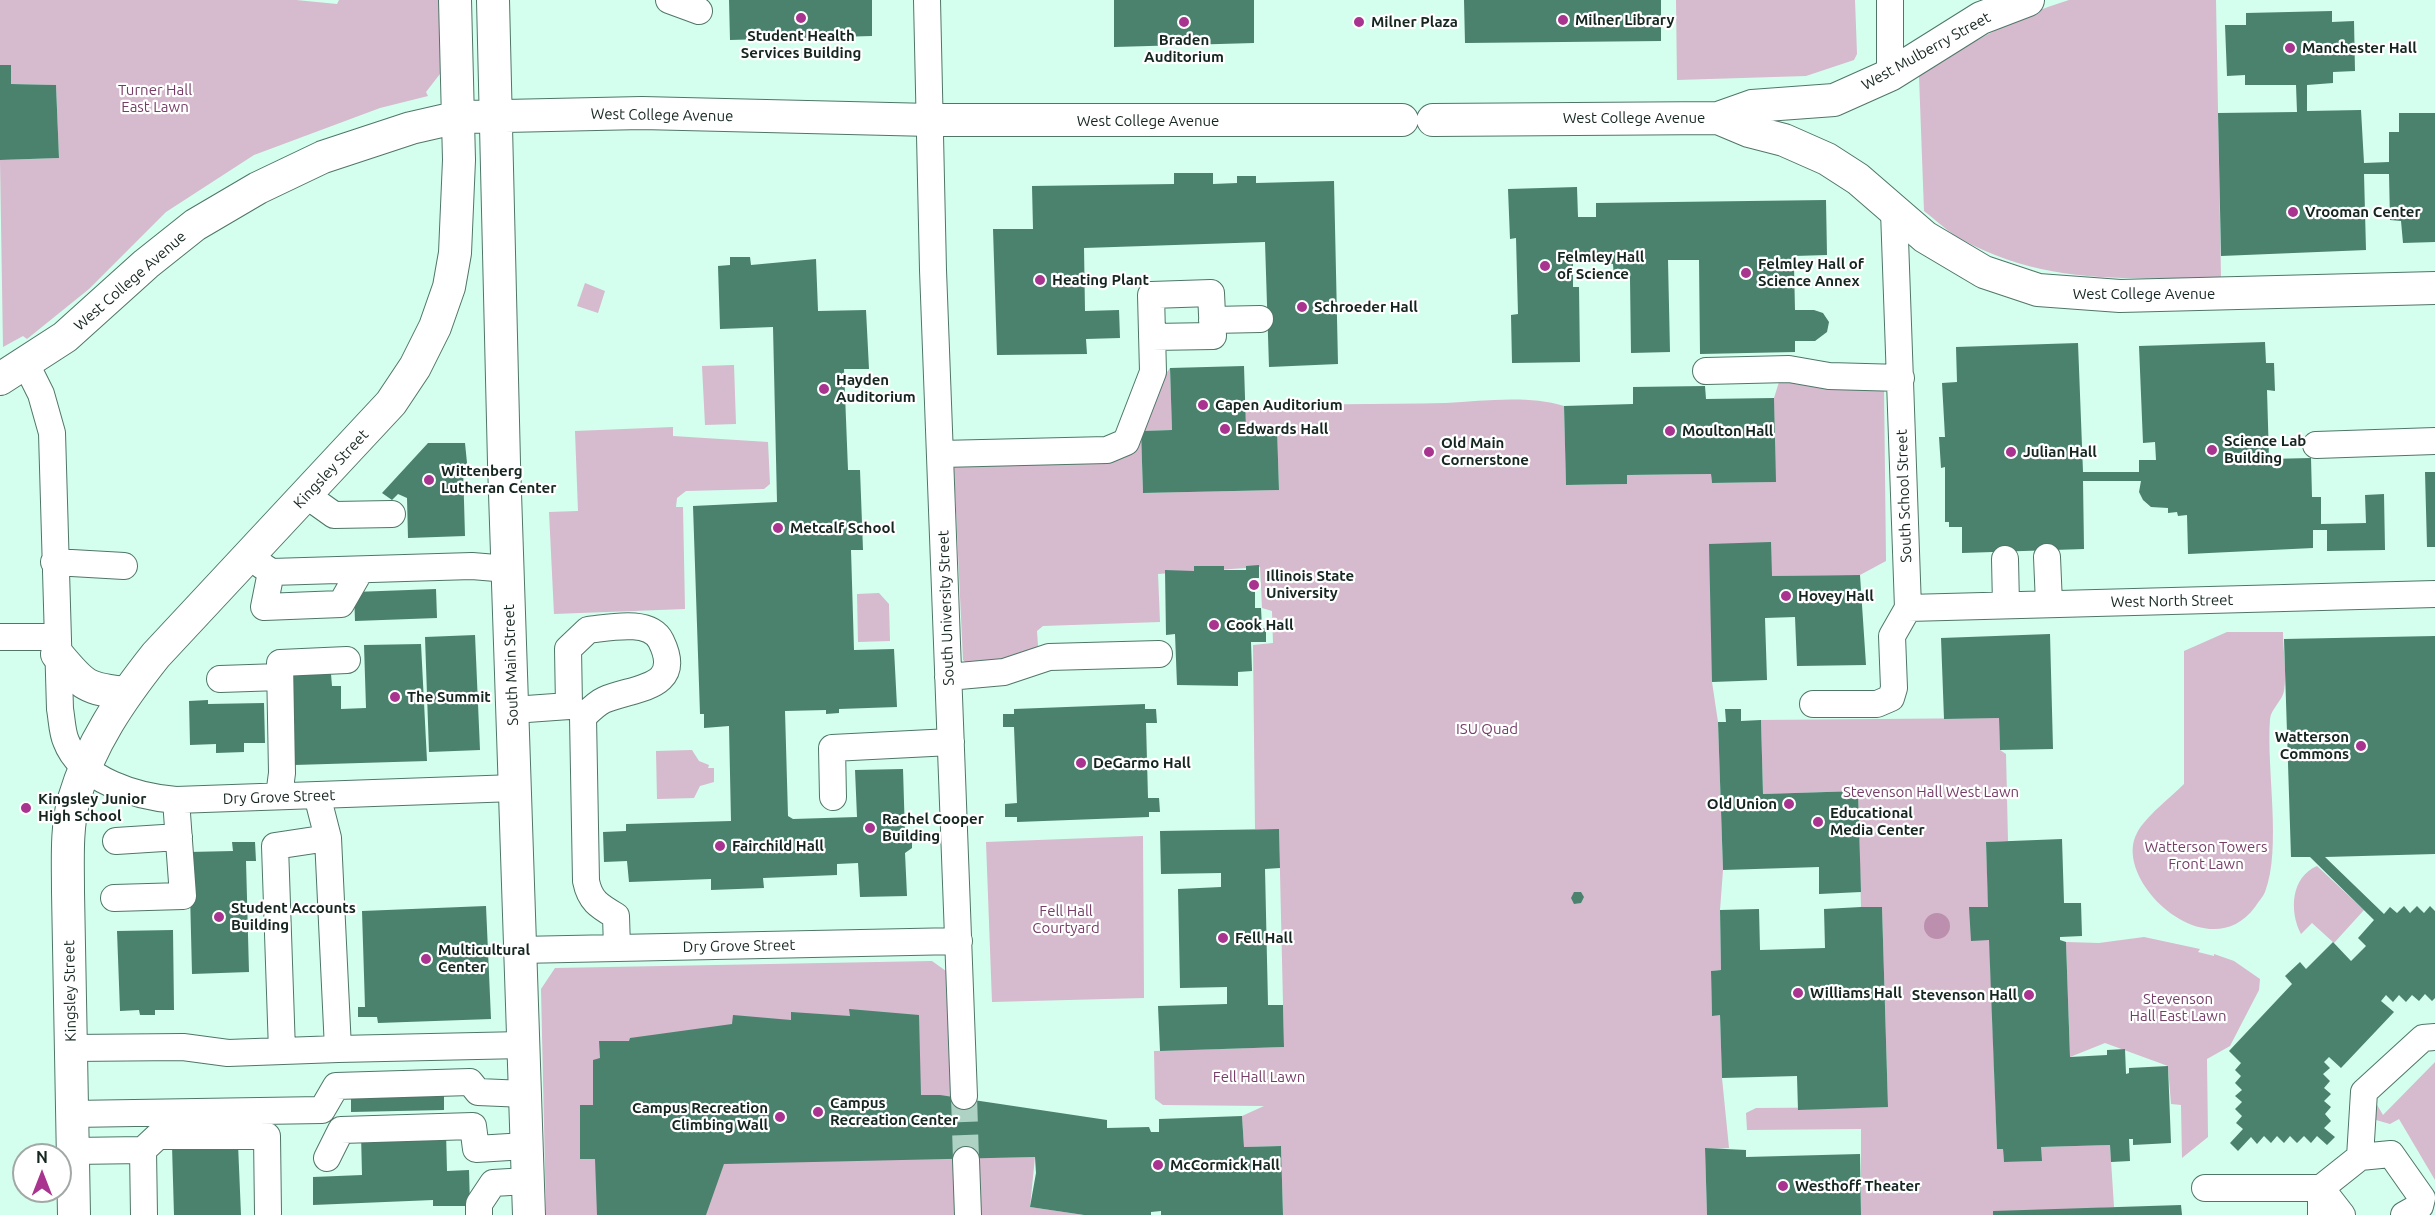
<!DOCTYPE html>
<html>
<head>
<meta charset="utf-8">
<style>
	body { margin:0 }
	#map { position:relative; width:2435px; height:1215px; overflow:hidden; background:#d4feed; font-family:Ubuntu,sans-serif }
	canvas { display:block }
	.north { position:absolute; left:12px; top:1143px; width:60px; height:60px; box-sizing:border-box; background:#fff; border:2px solid #a1a8a5; border-radius:50%; rotate:0deg; font-size:16px; font-weight:700; line-height:24px; text-align:center; color:#15251f }
	.north::after { content:''; display:block; margin:auto; width:21px; height:27px; background:#a8348f; clip-path:polygon(50% 0,100% 100%,50% 72%,0 100%) }
</style>
</head>
<body>
<div id="map">
<canvas width="2435" height="1215"></canvas>
<div class="north">N</div>
</div>
<script>
const context = document.querySelector('canvas').getContext('2d');
context.lineJoin = 'round';
function fill(path, color) { context.fillStyle = color; context.fill(path, 'evenodd'); }
function trace(path, color, width, dash) { context.strokeStyle = color; context.lineWidth = width; context.lineCap = dash ? 'butt' : 'round'; context.setLineDash(dash || []); context.stroke(path); }
function label(font, color, halo, rows, align = 'center') {
  context.font = font + ' Ubuntu,sans-serif'; context.lineWidth = 4.5; context.setLineDash([]); context.textBaseline = 'middle'; context.strokeStyle = halo; context.fillStyle = color; for (const [text, x, y, turn = 0] of rows) {
    context.save(); context.translate(x, y); context.rotate((+turn || 0) * Math.PI / 180); context.textAlign = isNaN(turn) ? turn : align; if (halo) context.strokeText(text, 0, 0); context.fillText(text, 0, 0); context.restore();
  }
}
const green = new Path2D(`
	M0,0H296L337,4L339,0H441L443,70L426,92L428,96L380,108L254,155L166,212L89,289L27,339L23,336L3,347L0,160L59,158L56,85L11,84L0,65Z
	M1676,0H1855L1857,54L1854,60L1806,76L1677,80Z
	M2069,0H2216L2221,277C2130,279 2044,285 1961,239C1948,232 1936,220 1924,211L1919,76C1970,43 2011,18 2069,0Z
	M585,283L605,291L598,313L577,306Z
	M734,365L736,424L705,425L702,366Z
	M1170,368L1172,430L1141,431L1143,493L1279,490L1277,428L1246,429L1245,409C1312,402 1379,405 1446,403C1484,401 1527,395 1564,406L1566,485L1627,484V475L1711,474L1712,483L1775,482L1774,398L1779,382L1854,381L1884,389L1886,561L1860,575L1772,576L1712,682L1718,722L1723,870L1720,910L1721,970L1711,971L1712,1015H1720L1722,1078L1729,1148L1705,1149L1707,1215H1283L1281,1146L1244,1147L1242,1116L1264,1106L1163,1105L1155,1099L1154,1051L1284,1047L1279,829H1255L1253,645L1273,643L1272,611L1262,608L1260,567L1158,574L1160,622L1043,626L1037,631L1038,646L1007,668L974,669L963,660L954,468L961,459L1108,455Z
	M673,427V436L768,442L770,484L764,489L686,491L677,498L676,507H683L685,609L554,614L549,512L578,511L575,431Z
	M879,593L889,604L890,641L858,642L857,594Z
	M2227,632H2283C2283,651 2287,673 2284,691C2282,701 2271,709 2270,719C2266,768 2282,848 2265,892C2263,897 2258,902 2255,907C2208,971 2111,880 2137,833C2145,817 2171,797 2184,784V651Z
	M1999,718L2000,750L2006,754L2008,841L1986,842L1997,1149H2003L2004,1162L2041,1161V1147L2110,1145L2114,1207L1993,1215H1861V1129L1747,1130L1746,1113L1756,1108L1888,1107L1882,907H1861L1858,791L1763,794L1761,720Z
	M692,750L699,761L709,765L708,768H714V782L700,786L694,798L657,799L656,751Z
	M1143,836L1144,998L992,1002L986,842Z
	M2317,866L2364,910L2334,943L2312,923L2301,934C2289,911 2291,877 2317,866Z
	M2144,937L2200,949L2198,952L2214,956V954L2234,961L2260,979L2259,990L2230,1046L2207,1059L2208,1137L2182,1158L2181,1105L2171,1104L2168,1066L2105,1043L2070,1057L2066,942L2099,943Z
	M932,961L946,971L953,1158L1035,1157L1030,1207L1084,1215H546L541,989L555,968Z
	M2435,1062V1180L2399,1119L2390,1124L2376,1120V1103L2383,1115Z`);
const water = new Path2D(`
	M1924 926a13 13 0 1 1 26 0a13 13 0 1 1-26 0Z`);
const building = new Path2D(`
	M729,0H872V36L730,40Z
	M1114,0H1254V43L1114,47Z
	M1464,0H1661V41L1465,43Z
	M2332,11V22L2354,21L2355,71L2333,72V83L2307,85V111L2361,110L2364,163L2389,162V132H2399V113H2435V242L2403,243L2401,221L2390,220L2389,174H2364L2366,250L2221,256L2218,113L2297,112L2296,85H2245V75L2227,76L2225,25H2246V13Z
	M0,65H11V84L56,85L59,158L0,160Z
	M1174,173H1213V184L1237,183V176H1256V183L1334,181L1338,364L1269,367L1265,242L1084,248L1085,311L1119,310L1120,338L1086,339L1087,354L997,355L993,229H1033L1032,186L1174,184Z
	M1577,187L1578,217H1596V203L1826,200L1827,255L1794,256V266L1795,310H1814L1823,313L1829,322L1827,332L1815,341H1795V352L1700,354L1699,260H1668L1670,352L1631,353L1630,278H1614L1613,264L1601,263L1600,256L1573,257V287H1579L1580,362L1512,363L1511,315L1518,314L1516,238L1510,239L1508,189Z
	M730,257H750L751,265L816,259L818,311L866,310L869,369H844L848,470H860L863,550H851L854,650L894,649L897,707L839,709V713L826,714V710L785,711L788,816L793,819L857,817L855,770L903,769L905,835L912,839V848L905,853L907,896L860,897L858,863L837,864V875L763,878L764,888L711,890V879L629,882L627,861L604,862L603,832L626,831V824L731,821L729,726L704,728V714H700L693,506L777,502L773,327L720,329L718,266L730,265Z
	M2265,342L2266,363H2274L2275,391L2267,390L2269,459L2311,458L2312,497H2321V524L2366,523L2365,495L2384,494L2385,550L2327,551V530H2313V548L2188,554L2187,515L2178,516L2177,512L2168,513V508L2151,507L2143,500L2139,492L2141,481H2083L2084,549L1962,553V527H1949V522H1945V467L1941,468L1939,437H1945L1942,383L1957,382L1956,347L2078,343L2083,472H2139V460H2156L2155,442L2143,443L2139,346Z
	M1244,366L1246,429L1277,428L1279,490L1143,493L1141,431L1172,430L1170,368Z
	M1705,386L1706,399L1774,398L1776,482L1712,483L1711,474L1627,475V484L1566,485L1564,406L1633,404V387Z
	M428,443H465L467,463L463,467L465,536L408,538L407,498L398,494L392,500L382,493Z
	M2425,472H2435V547H2427Z
	M1771,542L1772,576L1860,575L1866,665L1797,666L1795,617L1765,618L1767,680L1712,682L1709,544Z
	M1259,565V578H1255V608H1261L1262,628H1266V642H1251L1252,671L1238,672V686L1177,685L1175,634L1166,635L1165,570L1194,571V566H1224V570H1246V566Z
	M436,589L437,618L355,621L354,592Z
	M2050,634L2053,749L2000,750L1999,718L1944,719L1941,638Z
	M475,635L480,750L429,752L425,637Z
	M2435,636V854L2325,857L2384,914L2390,907L2397,913L2404,906L2410,913L2417,906L2424,913L2430,906L2435,911V998L2432,1001L2425,994L2419,1001L2412,995L2406,1002L2399,995L2393,1002L2386,995L2381,1001L2394,1012L2341,1068L2329,1057L2324,1062L2330,1068L2323,1074L2330,1081L2324,1088L2331,1094L2324,1101L2331,1107L2325,1114L2331,1121L2324,1128L2335,1137L2327,1145L2317,1136L2311,1143L2304,1136L2297,1143L2290,1136L2284,1143L2277,1136L2271,1143L2264,1136L2257,1144L2251,1137L2238,1151L2230,1143L2243,1129L2236,1123L2242,1116L2235,1109L2242,1102L2235,1096L2242,1090L2235,1083L2241,1076L2235,1070L2241,1063L2229,1051L2292,984L2285,976L2300,962L2306,969L2333,942L2351,961L2366,946L2358,938L2374,920L2310,857H2291L2284,639Z
	M421,644L427,761L294,765L293,674H331L332,686H341V709L366,708L364,645Z
	M208,700V704L264,703L265,743H244V752L216,753V744L190,745L189,701Z
	M1145,704V709H1156L1157,723H1146L1148,798H1159L1160,812H1149V817L1017,822V817H1005V804L1017,803L1014,727H1003V714H1014V709Z
	M1725,709H1741V721L1761,720L1763,794L1858,791L1861,892L1819,894V867L1723,870L1718,722H1726Z
	M1279,829L1280,868L1265,869L1268,1005H1283L1284,1047L1160,1051L1158,1006L1227,1004V987L1180,988L1178,889L1221,887V873L1161,874L1160,831Z
	M2062,839L2064,903H2059H2081L2082,936L2060,937V940L2066,942L2070,1057L2107,1055V1050L2125,1049L2126,1074L2129,1073V1068L2168,1066L2171,1143L2133,1145V1139H2129L2130,1161L2111,1162L2110,1145L2041,1147L2042,1161L2004,1162L2003,1149H1997L1989,940L1971,941L1969,907H1988L1986,842Z
	M232,842H255L256,861H246L249,972L192,974L189,852L233,851Z
	M1574,892H1581L1584,897L1581,903L1574,904L1571,898Z
	M486,906L491,1019L378,1023L377,1017H358V1007H365L362,911Z
	M1861,907H1882L1888,1107L1798,1110L1797,1076L1722,1078L1720,1015L1712,1016L1711,971L1721,970L1720,910L1759,909L1760,950L1825,948L1824,909Z
	M173,930L174,1010H155V1015H140L139,1010L120,1011L117,931Z
	M849,1009L919,1015L921,1095H940L1107,1120V1128L1149,1127L1151,1132H1159V1119L1242,1116L1244,1147L1281,1146L1283,1215H1161V1211L1151,1212V1215H1084L1030,1207L1036,1173L1035,1157L724,1164L706,1215H597L595,1159H580V1105H593V1060L600,1058L599,1041H629L630,1038L732,1024L733,1015L791,1020V1012L850,1016Z
	M444,1088V1110L351,1112V1089Z
	M446,1132L447,1171L469,1170L470,1206H433V1200L313,1205V1177L362,1175L361,1134Z
	M238,1144L241,1215H174L172,1146Z
	M1705,1148L1746,1150V1157L1860,1154L1861,1215H1707Z
	M2181,1205L2182,1215H1993V1211Z`);
const minorTunnel = new Path2D(`
	M964,1096L966,1160`);
const minor = new Path2D(`
	M669,0L699,11
	M927,0L933,270L964,1096
	M1890,0V75
	M1212,320L1260,319
	M26,364L41,394L52,433L60,709C62,720 62,732 66,741C81,781 138,797 176,800L515,788
	M1706,371L1789,369L1829,376L1901,378
	M2316,445L2435,441
	M941,454L1107,450L1126,442L1153,372L1151,295L1211,293L1213,336L1152,337
	M306,495L334,515L392,514
	M250,557L271,572L472,566L508,569
	M2047,557L2049,604
	M2005,559L2006,605
	M54,562L124,566
	M271,572L264,607L341,604L360,571
	M1908,608L2435,594
	M0,637H56
	M948,677L1004,672L1049,657L1159,654
	M220,679L280,677
	M1813,704H1877L1891,698L1894,688L1892,636L1908,608L1894,211
	M513,710L569,706L568,649L588,630C608,628 650,618 661,641C685,690 633,687 604,700C597,703 589,711 583,717L586,881C590,901 599,906 616,916L617,948
	M317,795L328,838L338,1049L523,1045
	M279,796L282,773L280,663L347,660
	M833,797L832,748L951,742
	M116,841L179,837
	M114,898L183,896L176,800
	M519,950L959,941
	M71,1048L183,1047L228,1053L338,1049
	M282,1051L275,846L328,838
	M72,1114L322,1110L336,1086L470,1082L478,1092L525,1094
	M143,1150L144,1215
	M73,1151L143,1150L158,1136H267L268,1213
	M2360,1157L2364,1092L2423,1038L2435,1037
	M327,1158L341,1130L473,1126L476,1149L526,1146
	M966,1160L968,1215
	M2205,1188H2321L2342,1215
	M479,1215V1204L493,1183L527,1181
	M2321,1215V1188L2360,1157L2391,1154L2422,1198L2420,1206L2404,1215`);
const major = new Path2D(`
	M493,0L504,463L529,1215
	M1718,118L1752,106L1834,100L1890,75L1981,18L2028,0
	M1433,120L1718,118L1749,131L1784,140L1827,159L1858,179L1925,237L1984,272L2038,290L2120,296L2435,288
	M0,379L65,337L146,264L195,225L258,188L323,157L411,128L459,117L642,113L931,120H1402
	M57,654C83,685 85,689 126,693
	M74,1215L68,892C68,861 66,828 74,799C90,744 121,699 156,655L391,403L415,367L435,327L449,287L455,253L459,160L455,0`);
const markers = [
	[801,18,6,"#a8348f"],
	[1563,20,6,"#a8348f"],
	[1184,22,6,"#a8348f"],
	[1359,22,6,"#a8348f"],
	[2290,48,6,"#a8348f"],
	[2293,212,6,"#a8348f"],
	[1545,266,6,"#a8348f"],
	[1746,273,6,"#a8348f"],
	[1040,280,6,"#a8348f"],
	[1302,307,6,"#a8348f"],
	[824,389,6,"#a8348f"],
	[1203,405,6,"#a8348f"],
	[1225,429,6,"#a8348f"],
	[1670,431,6,"#a8348f"],
	[2212,450,6,"#a8348f"],
	[1429,452,6,"#a8348f"],
	[2011,452,6,"#a8348f"],
	[429,480,6,"#a8348f"],
	[778,528,6,"#a8348f"],
	[1254,585,6,"#a8348f"],
	[1786,596,6,"#a8348f"],
	[1214,625,6,"#a8348f"],
	[395,697,6,"#a8348f"],
	[2361,746,6,"#a8348f"],
	[1081,763,6,"#a8348f"],
	[1789,804,6,"#a8348f"],
	[26,808,6,"#a8348f"],
	[1818,822,6,"#a8348f"],
	[870,828,6,"#a8348f"],
	[720,846,6,"#a8348f"],
	[219,917,6,"#a8348f"],
	[1223,938,6,"#a8348f"],
	[426,959,6,"#a8348f"],
	[1798,993,6,"#a8348f"],
	[2029,995,6,"#a8348f"],
	[818,1112,6,"#a8348f"],
	[780,1117,6,"#a8348f"],
	[1158,1165,6,"#a8348f"],
	[1783,1186,6,"#a8348f"]
];
const poiNames = [
	["Milner Library",1575,20],
	["Milner Plaza",1371,22],
	["Student Health",801,36,"center"],
	["Services Building",801,53,"center"],
	["Braden",1184,40,"center"],
	["Auditorium",1184,57,"center"],
	["Manchester Hall",2302,48],
	["Vrooman Center",2305,212],
	["Felmley Hall",1557,257],
	["of Science",1557,274],
	["Felmley Hall of",1758,264],
	["Science Annex",1758,281],
	["Heating Plant",1052,280],
	["Schroeder Hall",1314,307],
	["Hayden",836,380],
	["Auditorium",836,397],
	["Capen Auditorium",1215,405],
	["Edwards Hall",1237,429],
	["Moulton Hall",1682,431],
	["Science Lab",2224,441],
	["Building",2224,458],
	["Old Main",1441,443],
	["Cornerstone",1441,460],
	["Julian Hall",2023,452],
	["Wittenberg",441,471],
	["Lutheran Center",441,488],
	["Metcalf School",790,528],
	["Illinois State",1266,576],
	["University",1266,593],
	["Hovey Hall",1798,596],
	["Cook Hall",1226,625],
	["The Summit",407,697],
	["Watterson",2349,737,"right"],
	["Commons",2349,754,"right"],
	["DeGarmo Hall",1093,763],
	["Kingsley Junior",38,799],
	["High School",38,816],
	["Old Union",1777,804,"right"],
	["Educational",1830,813],
	["Media Center",1830,830],
	["Rachel Cooper",882,819],
	["Building",882,836],
	["Fairchild Hall",732,846],
	["Student Accounts",231,908],
	["Building",231,925],
	["Fell Hall",1235,938],
	["Multicultural",438,950],
	["Center",438,967],
	["Williams Hall",1810,993],
	["Stevenson Hall",2017,995,"right"],
	["Campus",830,1103],
	["Recreation Center",830,1120],
	["Campus Recreation",768,1108,"right"],
	["Climbing Wall",768,1125,"right"],
	["McCormick Hall",1170,1165],
	["Westhoff Theater",1795,1186]
];
const streetNames = [
	["West Mulberry Street",1926,51,-29],
	["West College Avenue",662,115,1],
	["West College Avenue",1634,118],
	["West College Avenue",1148,121],
	["West College Avenue",130,281,-41],
	["West College Avenue",2144,294],
	["Kingsley Street",331,469,-47],
	["South School Street",1904,496,-92],
	["West North Street",2172,601,-1],
	["South University Street",946,608,-92],
	["South Main Street",511,665,-92],
	["Dry Grove Street",279,797,-2],
	["Dry Grove Street",739,946,-1],
	["Kingsley Street",70,991,-91]
];
const parkNames = [
	["Turner Hall",155,90],
	["East Lawn",155,107],
	["ISU Quad",1487,729],
	["Stevenson Hall West Lawn",1931,792],
	["Watterson Towers",2206,847],
	["Front Lawn",2206,864],
	["Fell Hall",1066,911],
	["Courtyard",1066,928],
	["Stevenson",2178,999],
	["Hall East Lawn",2178,1016],
	["Fell Hall Lawn",1259,1077]
];
fill(green, '#d6bacd');
fill(water, '#bc8fae');
fill(building, '#4a826e');
trace(minorTunnel, '#aed3c4', 26, [26, 13]);
trace(minor, '#507668', 28);
trace(major, '#507668', 34);
trace(minor, '#fff', 26);
trace(major, '#fff', 32);
for (const [x, y, r, color] of markers) { const dot = new Path2D(); dot.arc(x, y, r, 0, 2 * Math.PI); context.fillStyle = color; context.fill(dot); trace(dot, '#fff', 2); }
label('bold 15px', '#15251f', '#fff', poiNames, 'left');
label('15px', '#15251f', '#fff', streetNames);
label('15px', '#763d67', '#fff', parkNames);
</script>
</body>
</html>
